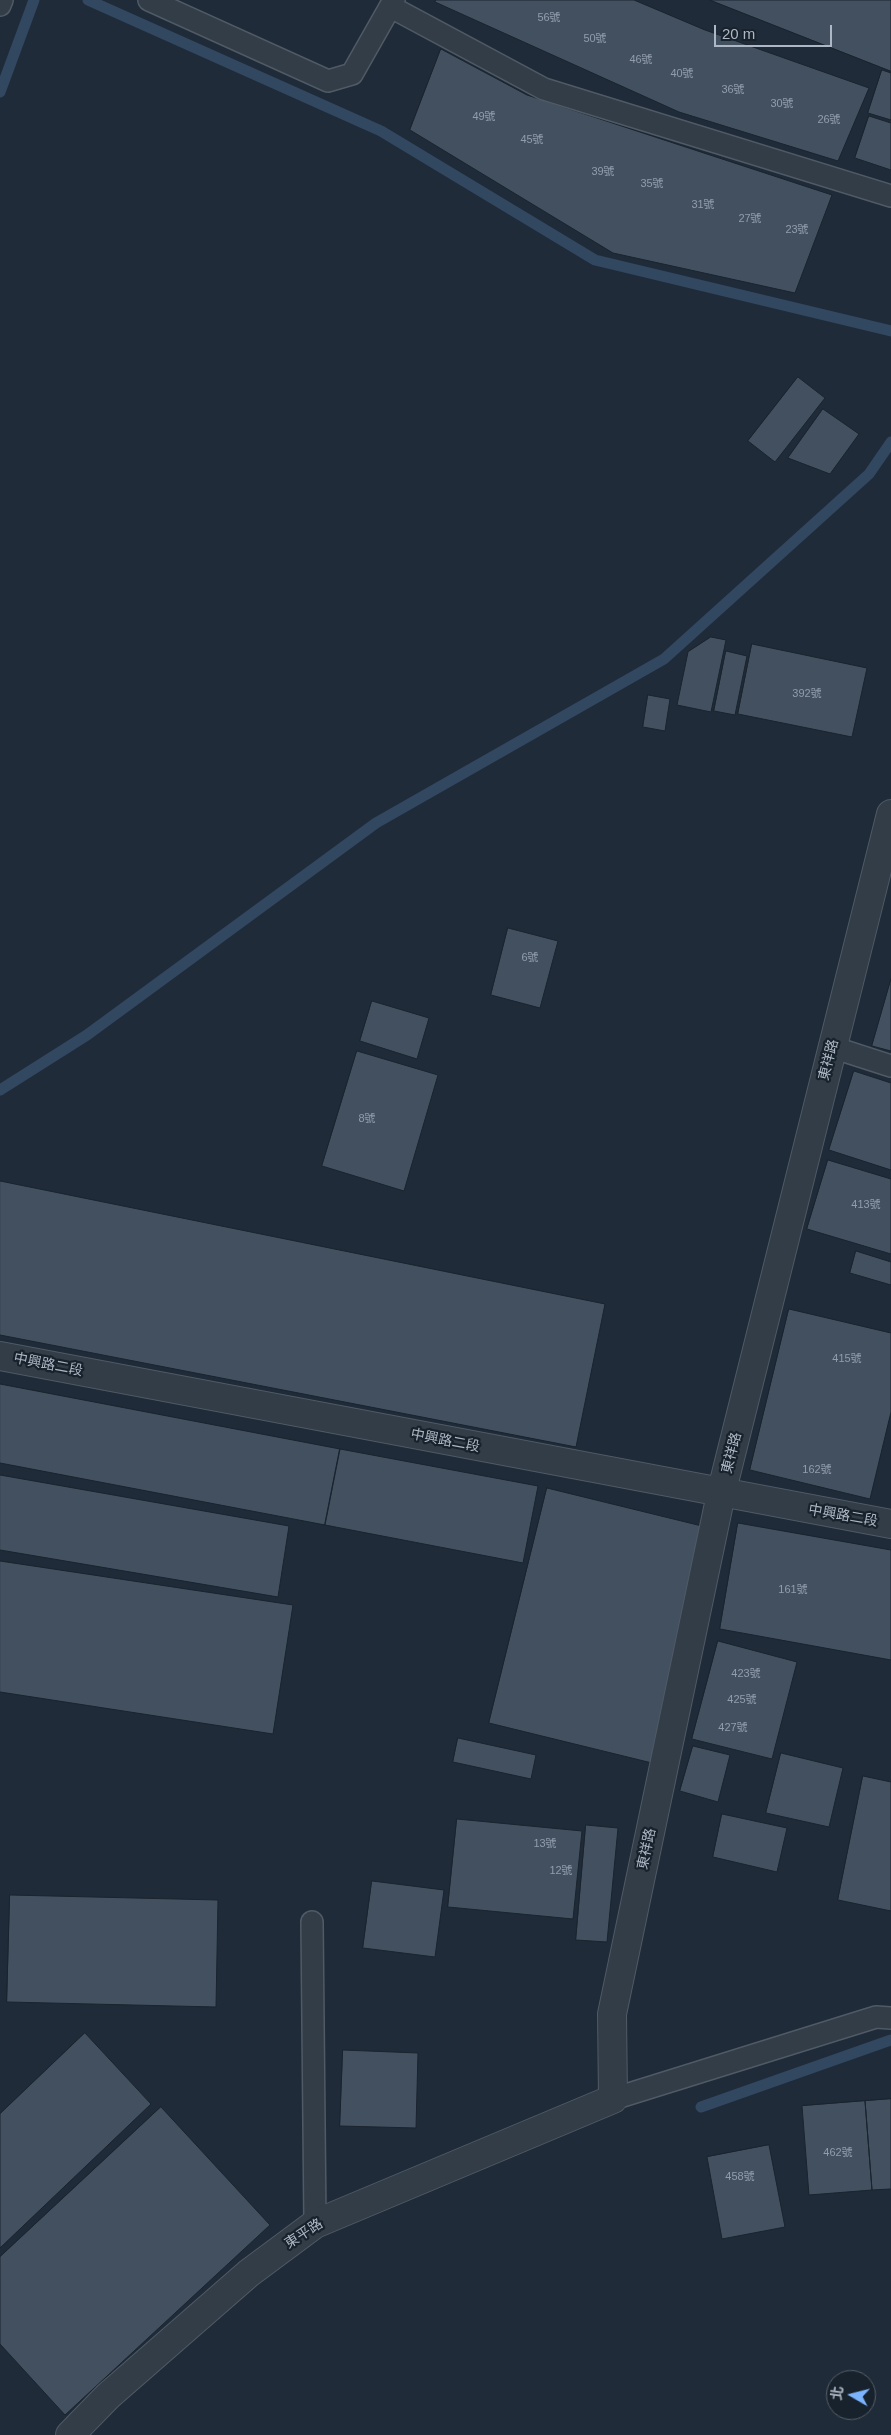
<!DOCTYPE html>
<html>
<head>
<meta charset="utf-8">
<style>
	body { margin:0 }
	#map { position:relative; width:891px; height:2435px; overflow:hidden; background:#1f2b38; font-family:Arial,"Noto Sans TC",sans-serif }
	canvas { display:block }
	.north { position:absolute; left:826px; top:2370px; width:50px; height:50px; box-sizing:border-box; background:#18222c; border:1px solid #545e69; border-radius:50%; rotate:278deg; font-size:14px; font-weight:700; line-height:20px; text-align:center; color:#adb7c5 }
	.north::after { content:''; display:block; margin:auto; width:18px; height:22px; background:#7bb3fc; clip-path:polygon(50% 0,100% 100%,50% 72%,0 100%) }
	.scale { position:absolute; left:714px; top:25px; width:118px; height:22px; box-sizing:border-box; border:2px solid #adb7c5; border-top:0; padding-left:6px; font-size:15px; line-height:18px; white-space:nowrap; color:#adb7c5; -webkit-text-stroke:4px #18222c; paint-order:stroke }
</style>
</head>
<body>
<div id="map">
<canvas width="891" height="2435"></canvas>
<div class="north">北</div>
<div class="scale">20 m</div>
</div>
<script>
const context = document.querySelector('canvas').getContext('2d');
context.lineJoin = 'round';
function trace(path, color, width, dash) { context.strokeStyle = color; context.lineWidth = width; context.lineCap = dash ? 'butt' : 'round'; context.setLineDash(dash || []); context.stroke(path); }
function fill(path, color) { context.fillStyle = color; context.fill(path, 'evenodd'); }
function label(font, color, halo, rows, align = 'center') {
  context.font = font + ' Arial,"Noto Sans TC",sans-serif'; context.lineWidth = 4.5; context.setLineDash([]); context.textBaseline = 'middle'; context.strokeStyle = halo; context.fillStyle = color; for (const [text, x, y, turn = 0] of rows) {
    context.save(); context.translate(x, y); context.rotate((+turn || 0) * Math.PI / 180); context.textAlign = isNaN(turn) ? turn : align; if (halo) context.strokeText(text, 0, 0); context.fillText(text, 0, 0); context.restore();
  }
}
const stream = new Path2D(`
	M88,0L381,131L595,260L891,331
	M0,92L34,0
	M0,1090L87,1035L376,823L664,659L869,474L891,442
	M701,2107L891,2040`);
const building = new Path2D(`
	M436,0H634L705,30L869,88L838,161L679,112L435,2Z
	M710,0H891V71Z
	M441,49L527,95L832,195L795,293L613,253L410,130Z
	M882,70L891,73V120L868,113Z
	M869,116L891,123V170L855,158Z
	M798,377L825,398L775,462L748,441Z
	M823,409L859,434L830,474L788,458Z
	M711,637L726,640L711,712L677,705L688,652Z
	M752,644L867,668L852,737L738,714Z
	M726,651L747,656L735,715L714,711Z
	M648,695L670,699L665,731L643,727Z
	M508,928L558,941L540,1008L491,995Z
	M891,979V1051L872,1046Z
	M372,1001L429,1018L417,1059L360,1041Z
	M357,1051L438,1075L404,1191L322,1166Z
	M854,1071L891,1083V1170L829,1150Z
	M828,1160L891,1179V1254L807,1229Z
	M0,1181L605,1304L576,1447L0,1335Z
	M856,1251L891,1262V1285L850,1273Z
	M789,1309L891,1333V1412L870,1499L750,1470Z
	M0,1384L340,1449L325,1525L0,1463Z
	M340,1449L538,1486L523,1563L325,1525Z
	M0,1475L289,1526L278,1597L0,1550Z
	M547,1488L710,1528L652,1763L489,1723Z
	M738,1523L891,1550V1660L720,1629Z
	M0,1561L293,1605L273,1734L0,1692Z
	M718,1641L797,1662L772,1759L692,1739Z
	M458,1738L536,1755L531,1779L453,1762Z
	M693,1746L730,1755L718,1802L680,1791Z
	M781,1753L843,1768L829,1827L766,1813Z
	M863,1776L891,1782V1911L838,1900Z
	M722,1814L787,1828L777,1872L713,1857Z
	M457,1819L582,1831L573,1919L448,1907Z
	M586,1825L618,1828L607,1942L576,1940Z
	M372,1881L444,1890L435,1957L363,1948Z
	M10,1895L218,1900L216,2007L7,2002Z
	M85,2033L151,2104L0,2248V2114Z
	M343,2050L418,2053L416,2128L340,2126Z
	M891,2099V2189L872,2190L865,2101Z
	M865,2101L872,2190L809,2195L802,2106Z
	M161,2107L270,2225L65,2415L0,2344V2257Z
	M769,2145L785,2227L722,2239L707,2157Z`);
const service = new Path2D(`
	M149,0L328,81L352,74L394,0
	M0,5L2,0
	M391,7L544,89L891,196
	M832,1047L891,1066
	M312,1922L315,2224
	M613,2099L876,2017L891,2018`);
const minor = new Path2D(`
	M0,1356L891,1524
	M70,2435L108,2396L249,2273L315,2224L613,2099L612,2014L721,1494L891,814`);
const numberNames = [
	["56號",549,18],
	["50號",595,39],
	["46號",641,60],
	["40號",682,74],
	["36號",733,90],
	["30號",782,104],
	["49號",484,117],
	["26號",829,120],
	["45號",532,140],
	["39號",603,172],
	["35號",652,184],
	["31號",703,205],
	["27號",750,219],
	["23號",797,230],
	["392號",807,694],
	["6號",530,958],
	["8號",367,1119],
	["413號",866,1205],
	["415號",847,1359],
	["162號",817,1470],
	["161號",793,1590],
	["423號",746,1674],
	["425號",742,1700],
	["427號",733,1728],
	["13號",545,1844],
	["12號",561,1871],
	["462號",838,2153],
	["458號",740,2177]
];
const streetNames = [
	["東祥路",829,1060,-76],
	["中興路二段",48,1365,11],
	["中興路二段",445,1441,11],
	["東祥路",732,1453,-76],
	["中興路二段",843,1516,10],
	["東祥路",647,1849,-78],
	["東平路",304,2234,-33]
];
trace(stream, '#324760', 11);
fill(building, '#425060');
trace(building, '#1a242e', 1);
trace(service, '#505a66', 24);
trace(minor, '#505a66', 30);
trace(service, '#323d48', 21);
trace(minor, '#323d48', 28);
label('11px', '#929dac', null, numberNames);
label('14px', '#adb7c5', '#18222c', streetNames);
</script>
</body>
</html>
